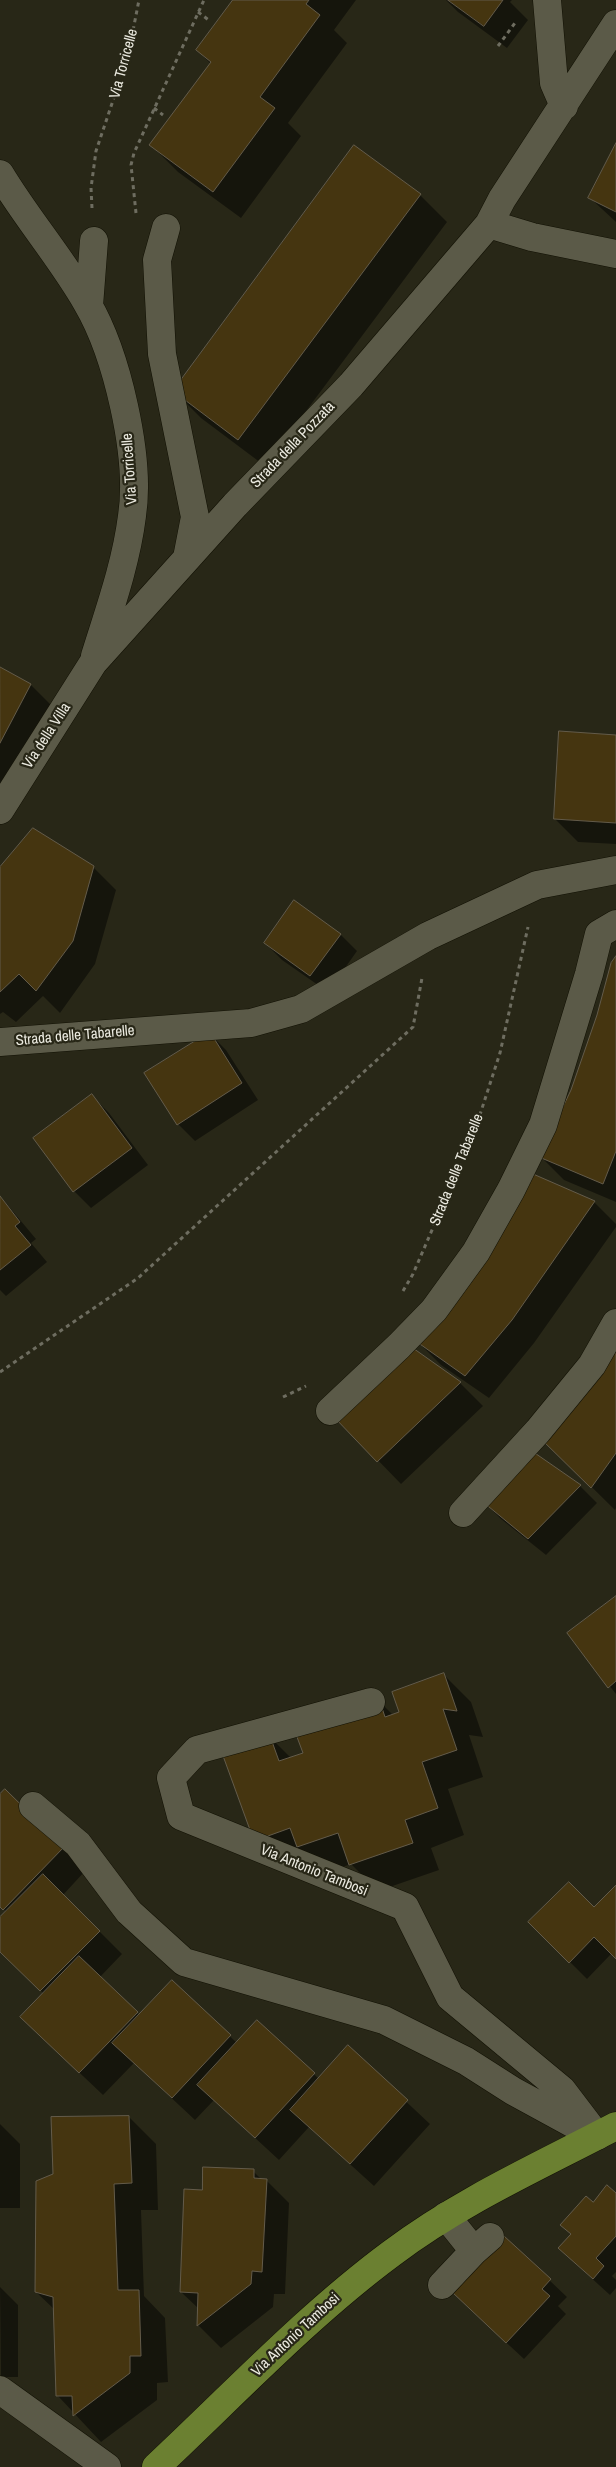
<!DOCTYPE html>
<html>
<head>
<meta charset="utf-8">
<style>
	body { margin:0 }
	canvas { display:block; background:#282717 }
</style>
</head>
<body>
<canvas width="616" height="2467"></canvas>
<script>
const context = document.querySelector('canvas').getContext('2d');
context.lineJoin = 'round';
function fill(path, color) { context.fillStyle = color; context.fill(path, 'evenodd'); }
function trace(path, color, width, dash) { context.strokeStyle = color; context.lineWidth = width; context.lineCap = dash ? 'butt' : 'round'; context.setLineDash(dash || []); context.stroke(path); }
function label(font, color, halo, rows, align = 'center') {
  context.font = font + ' "Archivo Narrow",sans-serif'; context.lineWidth = 4.5; context.setLineDash([]); context.textBaseline = 'middle'; context.strokeStyle = halo; context.fillStyle = color; for (const [text, x, y, turn = 0] of rows) {
    context.save(); context.translate(x, y); context.rotate((+turn || 0) * Math.PI / 180); context.textAlign = isNaN(turn) ? turn : align; if (halo) context.strokeText(text, 0, 0); context.fillText(text, 0, 0); context.restore();
  }
}
const shadow = new Path2D(`
	M234,0H356L334,30L347,43L288,123L301,136L241,218L178,172L151,145L211,64L197,50Z
	M446,0H512L510,2L528,20L507,48L458,12Z
	M616,145V222L589,197Z
	M420,195L447,222L265,466L201,418L174,391Z
	M0,669L31,685L54,708L0,807Z
	M616,736V844L578,842L555,819Z
	M93,867L116,890L95,964L60,1013L43,996L16,1022L3,1012L0,1014V869Z
	M340,934L357,951L328,992L282,960L265,943Z
	M616,958V1202L564,1180L541,1157L572,1091Z
	M210,1034L226,1050L258,1100L195,1141L178,1124Z
	M92,1096L109,1113L148,1165L91,1208L74,1191Z
	M534,1176L594,1202L616,1224V1227L534,1343L489,1398L441,1365L418,1342Z
	M0,1196L36,1239L31,1243L47,1262L6,1296L0,1290Z
	M616,1340V1508L615,1510L542,1438Z
	M460,1383L483,1406L401,1484L336,1417Z
	M529,1451L580,1486L597,1503L546,1555L501,1519L484,1502Z
	M616,1597V1694L568,1633Z
	M444,1675L471,1702L483,1737L469,1735L483,1777L448,1789L464,1835L431,1848L439,1870L378,1891L351,1864L325,1873L255,1840L270,1737L291,1758L305,1754L379,1701L393,1715L401,1712Z
	M5,1791L86,1870L63,1895L122,1954L100,1977L140,2016L172,1982L237,2043L257,2021L319,2079L348,2047L430,2124L374,2186L309,2127L279,2160L214,2100L195,2120L134,2063L103,2095L45,2040L44,1994L0,1950V1919L7,1912L0,1906V1795Z
	M616,1887V1957L612,1953L587,1979L530,1922L594,1909Z
	M129,2117L156,2144L158,2210H141L144,2296L165,2318L168,2382L157,2383V2400L101,2442L58,2396L55,2310L36,2292L54,2175Z
	M0,2124L20,2144V2208H0Z
	M253,2171L262,2180H266L289,2203L285,2294H274L273,2307L221,2348L198,2325L199,2309L181,2292L203,2191Z
	M616,2195V2272L612,2276L616,2280V2288L610,2295L577,2265L572,2235L561,2225L593,2204Z
	M504,2237L567,2297L558,2306L566,2314L524,2359L470,2309Z
	M0,2287L18,2305V2377H5L1,2383Z`);
const building = new Path2D(`
	M233,0H309L306,4L320,15L260,97L275,108L213,192L149,145L211,62L196,50Z
	M448,0H503L484,26Z
	M616,143V212L588,198Z
	M354,145L421,194L238,440L173,391Z
	M0,667L31,684L0,743Z
	M559,731L616,735V823L554,819Z
	M33,828L94,866L73,941L36,991L19,974L0,992V867Z
	M294,900L341,934L310,976L264,943Z
	M616,956V1151L603,1184L539,1157L571,1090L597,1015L611,963Z
	M210,1032L242,1083L177,1125L144,1073Z
	M92,1094L132,1148L73,1192L33,1138Z
	M533,1174L595,1201L512,1320L465,1376L417,1342Z
	M0,1196L20,1222L15,1226L31,1245L0,1270Z
	M616,1337V1453L591,1488L540,1438Z
	M410,1346L461,1382L377,1462L334,1417Z
	M529,1449L581,1485L528,1539L483,1502Z
	M616,1596V1681L608,1688L567,1633Z
	M444,1673L457,1711L443,1709L457,1750L422,1762L438,1808L405,1820L413,1843L349,1865L338,1833L297,1847L290,1828L254,1841L222,1753L270,1736L279,1761L303,1753L294,1729L379,1699L385,1717L399,1712L392,1692Z
	M5,1789L64,1847L3,1910L0,1907V1794Z
	M43,1874L100,1931L40,1991L0,1952V1917Z
	M569,1882L594,1907L616,1885V1959L594,1937L569,1963L528,1922Z
	M79,1956L138,2012L79,2073L20,2017Z
	M172,1980L231,2035L172,2098L112,2043Z
	M257,2020L315,2073L255,2138L197,2085Z
	M348,2045L408,2100L350,2164L290,2110Z
	M129,2116L132,2183L114,2184L118,2290H139L141,2356H130V2373L73,2416L72,2396H56L53,2297L35,2292L36,2181L53,2174L51,2117Z
	M203,2167L254,2169V2178L267,2179L262,2272L252,2271L251,2284L197,2326L198,2293L180,2292L184,2189L202,2190Z
	M607,2185L616,2193V2236L596,2258L604,2266L593,2279L558,2248L571,2234L560,2225L586,2196L593,2202Z
	M504,2236L551,2279L542,2289L550,2296L506,2343L452,2292Z`);
const path = new Path2D(`
	M198,12L210,21
	M498,46L515,23
	M154,108L163,115
	M92,208L91,188L96,151L128,56L139,0
	M136,213L131,165L134,153L204,0
	M403,1291L413,1274L474,1133L500,1053L528,927
	M0,1372L138,1278L413,1027L422,978
	M283,1397L306,1386`);
const minor = new Path2D(`
	M547,0L554,83L564,106
	M0,174C27,219 62,259 87,303C117,354 141,457 132,516C126,564 109,611 95,656
	M489,224L532,237L616,254
	M166,228L157,260L162,354L195,517L187,558
	M89,306L94,241
	M0,810L93,663L235,505L351,385L489,224L502,199L616,24
	M0,1042L251,1023L301,1009L428,936L537,885L616,870
	M330,1411L399,1346L434,1310L476,1252L511,1190L543,1125L589,974L599,934L616,924
	M463,1513L538,1431L592,1365L616,1323
	M371,1702L197,1750L171,1778L181,1816L405,1907L450,1997L562,2090L597,2136
	M33,1806L78,1844L129,1912L184,1962L384,2020L466,2061L513,2091L590,2133
	M446,2216L474,2251
	M442,2285L474,2251L490,2237
	M0,2390L107,2467`);
const major = new Path2D(`
	M156,2467C233,2395 307,2316 392,2253C461,2201 540,2166 616,2126`);
const streetNames = [
	["Via Torricelle",124,64,-75],
	["Strada della Pozzata",293,445,-46],
	["Via Torricelle",130,469,-94],
	["Via della Villa",47,736,-57],
	["Strada delle Tabarelle",75,1036,-5],
	["Strada delle Tabarelle",457,1170,-68],
	["Via Antonio Tambosi",314,1871,22],
	["Via Antonio Tambosi",296,2335,-43]
];
fill(shadow, '#0007');
fill(building, '#453510');
trace(building, '#635b4a', 1);
trace(minor, '#111003', 29);
trace(major, '#111003', 29);
trace(path, '#6e6d60', 3, [4, 4]);
trace(minor, '#5b5a48', 28);
trace(major, '#6b8031', 28);
label('15px', '#ebeae0', '#282717', streetNames);
</script>
</body>
</html>
